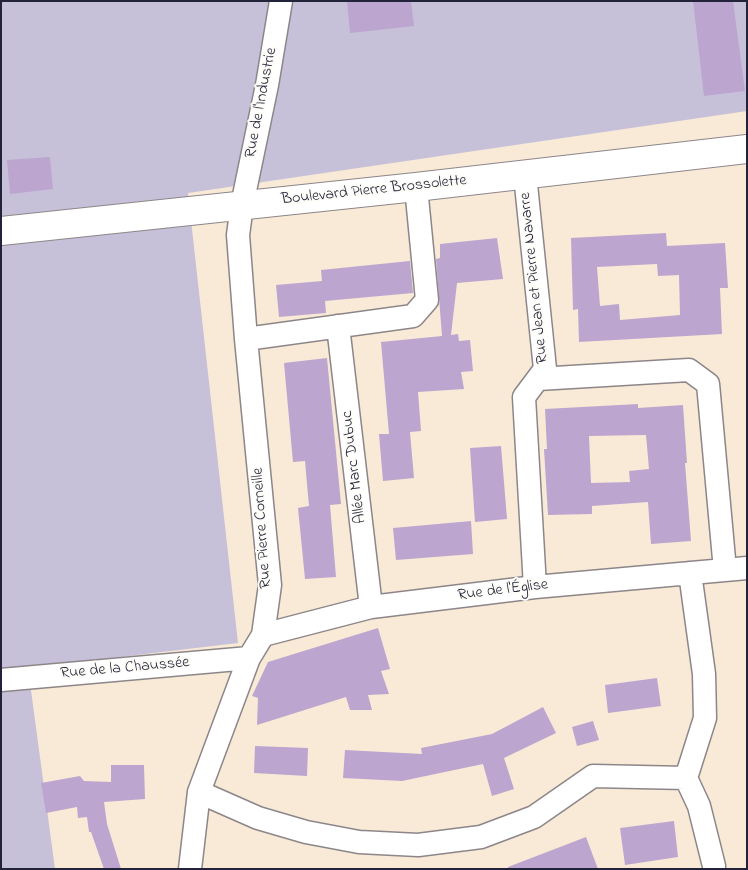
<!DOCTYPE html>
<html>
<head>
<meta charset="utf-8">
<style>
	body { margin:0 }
	#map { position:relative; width:748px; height:870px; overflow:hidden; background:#f8ead7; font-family:"Indie Flower",sans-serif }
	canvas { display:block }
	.frame { position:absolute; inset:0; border:2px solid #22223b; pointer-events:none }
</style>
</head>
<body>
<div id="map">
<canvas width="748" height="870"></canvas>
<div class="frame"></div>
</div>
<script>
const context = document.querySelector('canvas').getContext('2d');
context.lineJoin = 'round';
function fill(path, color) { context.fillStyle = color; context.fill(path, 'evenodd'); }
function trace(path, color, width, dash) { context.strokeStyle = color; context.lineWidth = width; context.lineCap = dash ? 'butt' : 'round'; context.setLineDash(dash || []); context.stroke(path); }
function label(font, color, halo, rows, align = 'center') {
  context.font = font + ' "Indie Flower",sans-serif'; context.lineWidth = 4; context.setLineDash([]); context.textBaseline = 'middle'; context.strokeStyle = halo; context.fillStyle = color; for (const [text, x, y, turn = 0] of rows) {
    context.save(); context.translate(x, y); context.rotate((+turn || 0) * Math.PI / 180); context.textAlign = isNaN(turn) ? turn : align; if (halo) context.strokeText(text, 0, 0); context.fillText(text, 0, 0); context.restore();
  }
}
const industrial = new Path2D(`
	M1,1H747V111L188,193L238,643L28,668L55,869H1Z`);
const building = new Path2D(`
	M347,1H411L414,26L350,33Z
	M693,1H733L745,91L704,96Z
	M50,157L53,189L10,194L7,160Z
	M666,233L667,246L725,243L728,288H720L722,334L579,342L578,309L573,310L571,238ZM657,264L658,276L679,275L680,315L620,320L619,304L600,306L597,267Z
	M497,238L503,279L457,283L451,335L458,334L459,341L470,340L473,371L461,372L464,389L418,392L421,431L410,432L414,478L383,481L379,434H389L381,342L442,336L436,259L440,258V244Z
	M410,261L413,293L325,301L326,313L279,317L276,285L322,281L321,270Z
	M327,358L341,504L330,505L336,577L305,579L298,508L309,506L307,484L305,461L293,462L284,363Z
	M638,404V408L683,405L687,463H685L691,541L651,544L648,502L592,506V514L548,515L544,449H547L545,409ZM646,435L649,469L629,471L630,482L591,483L589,436Z
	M501,446L507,519L475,522L470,448Z
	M471,521L473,554L396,560L393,528Z
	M378,628L390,669L381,671L389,694L368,695L372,710H350L346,697L257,725L258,698L252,696L268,662Z
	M657,678L661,706L608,713L605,685Z
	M543,707L556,733L504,758L514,789L492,796L483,764L402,781L343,778L345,750L422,754L421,748L492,734Z
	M593,721L599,740L577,746L572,727Z
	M255,746L308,748L307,776L254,773Z
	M111,765H144L145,799L104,802L107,824L121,869H104L91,832H89L87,817L78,818L77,807L46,813L41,783L80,776L84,781L111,782Z
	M674,821L678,857L625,865L620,828Z
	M586,837L598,869H508V867Z`);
const minor = new Path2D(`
	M525,175L545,369L524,397L535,587
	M338,326L371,607
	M246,339L413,316L427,300L416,187
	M538,379L689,370L708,384L725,570
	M690,573L704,674L705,718L686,778L699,806L714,866
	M263,635L371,607L535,587L747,568
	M1,680L249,658
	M199,792L258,818L306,832L359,842L418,845L481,837L534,817L593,776L686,778
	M190,869L199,792L249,658L263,635L270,585L246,339L238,235L242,205L267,85L281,1`);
const secondary = new Path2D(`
	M1,231L416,187L747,149`);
const streetNames = [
	["Rue de l'Industrie",262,103,-79],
	["Boulevard Pierre Brossolette",374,191,-6],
	["Rue Jean et Pierre Navarre",535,278,-96],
	["Allée Marc Dubuc",355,467,-97],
	["Rue Pierre Corneille",263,528,-94],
	["Rue de l'Église",503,591,-7],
	["Rue de la Chaussée",125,669,-5]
];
fill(industrial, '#c7c0d9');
fill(building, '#bca5cf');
trace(minor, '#8d8689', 25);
trace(secondary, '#8d8689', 30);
trace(minor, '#fff', 22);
trace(secondary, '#fff', 28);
label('16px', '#22223b', '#fdfcf7', streetNames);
</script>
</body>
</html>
